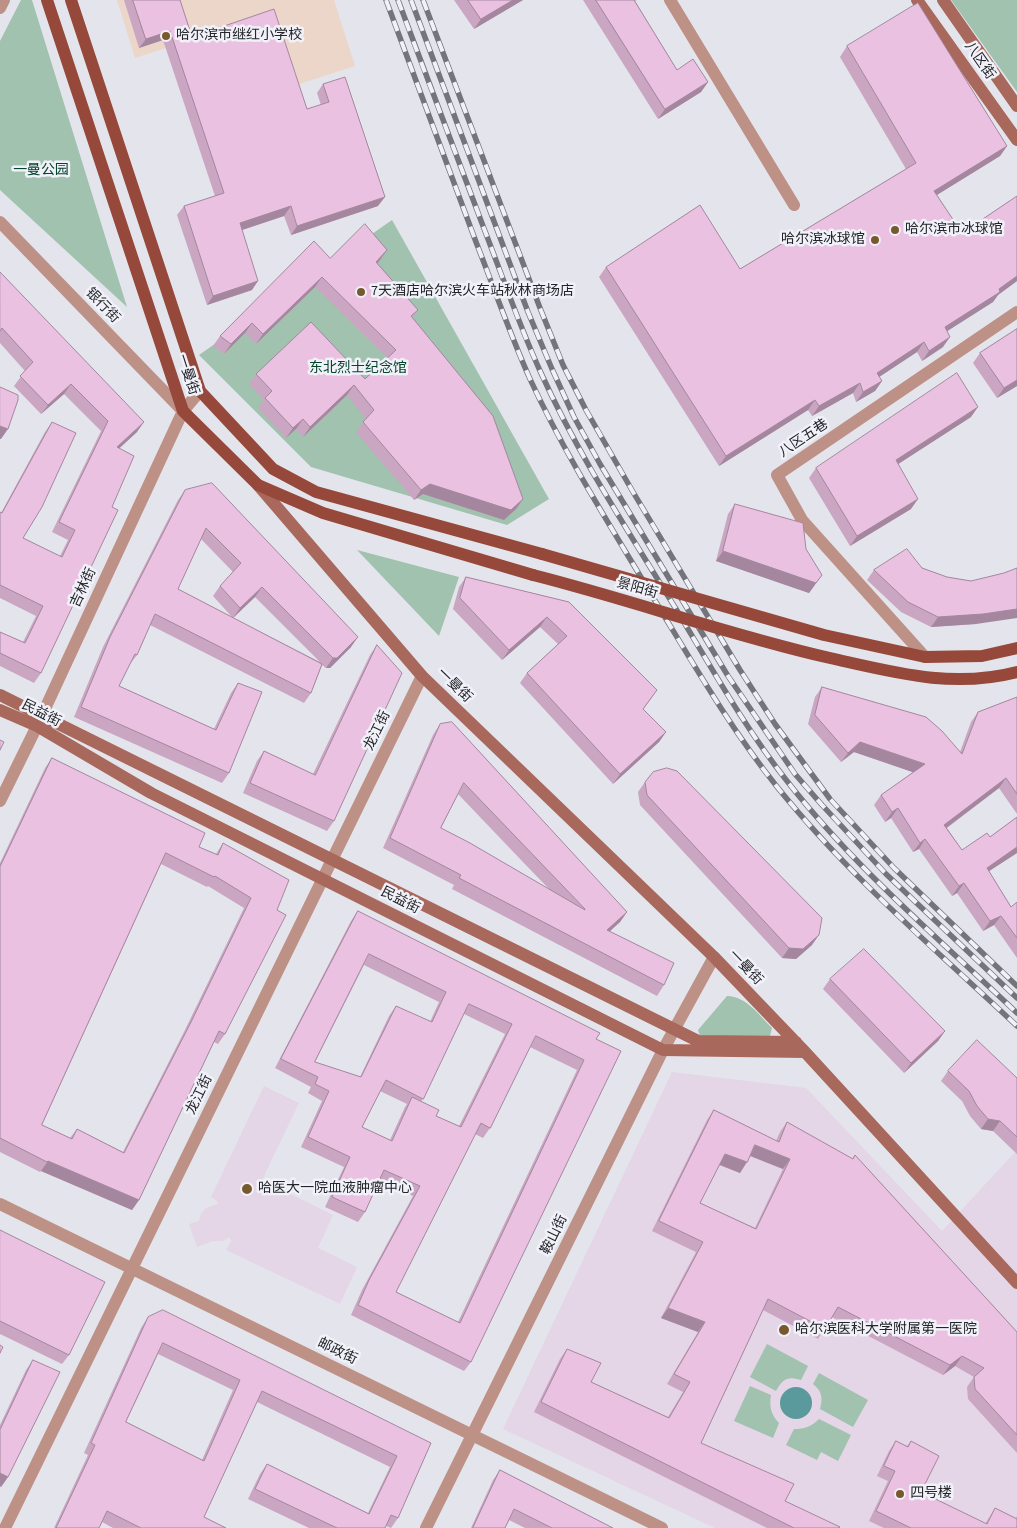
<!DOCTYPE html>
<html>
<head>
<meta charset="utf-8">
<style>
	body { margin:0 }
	canvas { display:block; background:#e3e4ec }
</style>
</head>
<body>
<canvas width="1017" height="1528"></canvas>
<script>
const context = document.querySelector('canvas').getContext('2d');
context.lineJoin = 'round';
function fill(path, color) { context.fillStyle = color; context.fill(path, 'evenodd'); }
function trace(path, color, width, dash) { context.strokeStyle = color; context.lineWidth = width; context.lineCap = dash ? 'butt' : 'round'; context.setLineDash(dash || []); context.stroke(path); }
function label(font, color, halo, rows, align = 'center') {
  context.font = font + ' "Source Sans 3","Noto Sans SC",sans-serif'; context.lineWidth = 5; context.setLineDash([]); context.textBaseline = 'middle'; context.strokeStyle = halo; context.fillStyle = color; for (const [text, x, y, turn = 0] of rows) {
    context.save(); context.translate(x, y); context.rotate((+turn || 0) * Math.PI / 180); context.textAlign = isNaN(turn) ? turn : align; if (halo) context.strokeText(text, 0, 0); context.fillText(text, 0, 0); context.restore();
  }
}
const education = new Path2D(`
	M117,0H334L355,66L293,86L270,14L135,58Z`);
const medical = new Path2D(`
	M672,1072L806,1088L942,1231L1017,1150V1528H715L503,1429Z
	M264,1086L299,1103L262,1180L333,1215L318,1248L357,1267L340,1304L226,1250L231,1241L230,1237L222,1241H213L197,1247L189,1224L199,1221L201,1213L206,1208L218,1204L217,1201L211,1197Z`);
const green = new Path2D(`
	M21,0H32L127,307L0,190V41Z
	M951,0H1017V92Z
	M392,220L549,499L507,525L311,467L199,355Z
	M357,550L459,577L439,636Z
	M727,996C747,997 758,1014 772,1028L770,1036H700L698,1030Z
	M767,1344L808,1366L801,1380C788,1376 783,1378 776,1391L750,1377Z
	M819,1373L868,1400L853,1427L820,1409C823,1398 822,1391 813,1384Z
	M750,1386L771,1395C769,1406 771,1415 779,1423L773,1438L734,1421Z
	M819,1419L851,1435L838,1461L821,1452L817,1460L786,1445L794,1429C804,1429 811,1427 819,1419Z`);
const water = new Path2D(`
	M780 1403a16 16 0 1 1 32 0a16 16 0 1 1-32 0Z`);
const minor = new Path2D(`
	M670,0L794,205
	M925,657L802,520L777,475L1017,312`);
const tertiary = new Path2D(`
	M0,8L4,0
	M0,222L183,411
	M0,801L37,726L183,411L200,391
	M0,1204L662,1528
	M5,1528L422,676
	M426,1528L663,1050L714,957`);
const secondary = new Path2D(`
	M917,0L1017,140
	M943,0L1017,106
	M258,485L422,676L714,957L805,1052L1017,1283
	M0,695L698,1041L796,1042
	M0,710L37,726L151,793L663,1050L805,1052`);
const primary = new Path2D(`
	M47,0L183,411L258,485L323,513L533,575
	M71,0L200,391L273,469L316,492L542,554`);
const rail = new Path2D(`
	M386,0C416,81 446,161 476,242C494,288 510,334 530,379C567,459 615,533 660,609C697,670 733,732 778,788C849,876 935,949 1017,1026
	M398,0C426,76 455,151 483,226C502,275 519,325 541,373C578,455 629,532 676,609C711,667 745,728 787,781C854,867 938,938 1017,1013
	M411,0L528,312L552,369L574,417L600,464L728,676L795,774L822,805L886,874L1017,998
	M423,0L540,308L563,365L586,410L633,492L740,670L775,724L830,799L894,868L1017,986`);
const primaryBridge = new Path2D(`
	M542,554L824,635L925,657L982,656L1017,648
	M533,575C632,600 729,635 830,658C893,672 952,689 1017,672`);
const wall = new Path2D(`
	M124,0H180L192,37L307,109L321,105L317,93L323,84L378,206L291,235L284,216L242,230L252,290L207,305L177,215L184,206L215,196L163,40L139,48Z
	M454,0H523L474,29Z
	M583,0H637L635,1L677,70L708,82L701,92L658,119Z
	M847,46L1007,146L1000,156L937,195L962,233L1017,196V281L998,295L993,302L947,331L943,347L922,361L917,352L879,377L882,381L875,391L856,402L853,393L812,416L808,410L719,466L599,277L606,267L740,269L906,169L840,57Z
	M330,258L380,260L377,264L418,310L412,318L523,499L516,509L504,520L423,494L414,500L356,432L366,419L347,395L303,437L296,429L286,438L258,408L264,400L249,384L256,374L365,379L388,358L315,287L256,344L245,333L224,354L213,346L220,336Z
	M0,272L137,432L119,448L41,673L34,683L0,666V632L23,642L36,616L0,598V512L1,513L45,432L52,422L23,538L60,556L68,540L52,532L101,431L64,394L41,414L14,386L25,371L0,343Z
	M1017,329V386L997,398L973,363L980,353Z
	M971,417L898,464L911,509L850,546L809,478L816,468Z
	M185,490L351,647L330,668H326L322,665L311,693L304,703L150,625L137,655L130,664L119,686L214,729L231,693L238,683L229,773L222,783L74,717L103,647L178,500ZM201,539L233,572L220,586L213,596L232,617L178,589ZM255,597L320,662L233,618Z
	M735,504L806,549L815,585L809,593L716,561L728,514Z
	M922,568L947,577L971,581L976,624L931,627L901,612L867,580L874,570Z
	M466,577L569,602L657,690L643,710L666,732L659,742L613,784L520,683L527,673L558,644L540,627L502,660L453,609L459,587Z
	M377,645L334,821L327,831L243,793L257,761L264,751L313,774L370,655Z
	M822,687L960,752L971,722L978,712L1017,697V814L999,788L947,828L962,850L990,837L1017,817V853L989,871L1011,907L1017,902V958L994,925L983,931L957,893L952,896L919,849L913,852L891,818L885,822L874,805L881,795L914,772L854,752L841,762L808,724L815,697Z
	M440,724L627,912L620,922L610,931L664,985L657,996L452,889L454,885L383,848L433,735ZM458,794L522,861L550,890L441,828Z
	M52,758L199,847L216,854L223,843L277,910L225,1034L218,1044L214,1042L139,1200L132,1210L41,1171L40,1172L0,1152V863L45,768ZM161,864L207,887L208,886L244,908L184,1032L123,1152L77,1129L70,1138L42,1125Z
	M645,782L812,945L796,959L782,958L640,805L638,792Z
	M358,911L596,1039L471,1362L464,1371L351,1315L362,1290L413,1196L379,1180L365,1212L358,1222L325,1207L344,1167L301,1147L322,1101L308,1093L311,1087L275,1068L351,921ZM364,965L439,1002L430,1022L396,1006L389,1016L360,1077L315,1062ZM464,1014L505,1034L459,1126L436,1116L421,1102ZM530,1047L577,1070L458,1322L396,1292L475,1134L483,1138L490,1128ZM380,1091L407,1104L405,1107L390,1140L362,1127Z
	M830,979L945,1031L938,1041L904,1073L823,989Z
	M948,1071L1017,1078V1154L993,1131L981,1129L970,1116L962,1101L941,1081Z
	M714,1110L776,1141L780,1132L787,1122L852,1159L855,1155L1017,1332V1453L968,1399L967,1387L974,1377L955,1366L943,1375L832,1317L818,1339L763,1310L701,1443L785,1501L839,1528H767L534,1412L560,1359L567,1349L591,1382L668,1417L683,1392L667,1384L698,1332L661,1318L696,1252L652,1231L707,1120ZM750,1156L783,1169L755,1228L700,1203L719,1165L740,1173Z
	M0,1230L69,1355L62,1364L0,1334Z
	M148,1317L431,1443L398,1518L391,1528L386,1526L385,1528H309L248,1499L260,1474L267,1464L368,1513L390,1467L257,1402L204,1517L226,1528H113L102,1522L99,1528H54L88,1455L84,1453L141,1328ZM158,1354L233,1390L202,1460L126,1422Z
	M33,1360L8,1477L1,1487L0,1486V1425L26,1370Z
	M896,1441L907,1446L911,1441L921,1492L985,1524L995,1508L1016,1518L1017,1516V1528H884L869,1521L888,1481L877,1476L889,1451Z
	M500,1470L613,1528H525L509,1520L505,1528H471L493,1480Z`);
const shadedWall = new Path2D(`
	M513,0H523L474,29L481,19Z
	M170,31L163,40L139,48L146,39Z
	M708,82L701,92L658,119L665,109Z
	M1007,146L1000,156L927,201L934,191Z
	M385,197L378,206L291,235L297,226Z
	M291,206L284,216L233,233L240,223Z
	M387,250L380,260L369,272L376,262Z
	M1017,276V281L998,295L993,302L938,337L945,327Z
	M322,277L315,287L256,344L263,334Z
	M258,281L252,290L207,305L213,296Z
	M252,323L245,333L224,354L231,344Z
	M950,337L943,347L922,361L929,351Z
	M924,342L917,352L870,383L877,373Z
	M1017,380V386L997,398L1004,388Z
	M882,381L875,391L856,402L863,392Z
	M860,383L853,393L812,416L819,406Z
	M71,384L64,394L41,414L48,405Z
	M354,385L347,395L303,437L310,427Z
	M815,400L808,410L719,466L726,456Z
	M978,407L971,417L889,470L896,460Z
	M303,419L296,429L286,438L293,428Z
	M144,422L137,432L110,457L117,447Z
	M0,426L8,429L1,439H0Z
	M430,484L523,499L516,509L504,520L423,494L414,500L421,490Z
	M918,499L911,509L850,546L857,536Z
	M723,551L822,575L809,593L716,561Z
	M262,587L255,597L233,618L240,608Z
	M1017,609V618L976,624L931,627L938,617Z
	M547,617L540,627L502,660L509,650Z
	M358,637L351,647L330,668H326L333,658Z
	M666,732L659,742L613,784L620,774Z
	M860,742L925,764L918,774L854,752L841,762L848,753Z
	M1006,778L999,788L938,834L944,825Z
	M898,808L891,818L885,822L892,812Z
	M925,839L919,849L913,852L920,843Z
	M1017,847V853L980,877L987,868Z
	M964,883L957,893L952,896L959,886Z
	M627,912L620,922L600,940L607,930Z
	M1001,916L994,925L983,931L990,921Z
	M819,935L812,945L796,959L782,958L789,948Z
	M945,1031L938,1041L904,1073L911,1063Z
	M988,1119L1000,1121L993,1131L981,1129Z
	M755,1145L790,1159L783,1169L748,1155Z
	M725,1154L747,1162L740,1173L718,1164Z
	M48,1161L139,1200L132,1210L41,1171Z
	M668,1308L705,1322L698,1332L661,1318Z
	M962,1356L955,1366L943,1375L950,1365Z
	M0,1473L8,1477L1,1487L0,1486Z`);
const building = new Path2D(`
	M133,0H180L192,37L274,9L307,109L329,102L323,84L345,77L385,197L297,226L291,206L240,223L258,281L213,296L184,206L224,193L170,31L146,39Z
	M468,0H513L481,19Z
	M596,0H634L677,70L693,59L708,82L665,109Z
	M918,3L1007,146L934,191L962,233L1017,196V276L999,289L1000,292L945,327L950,337L929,351L924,342L877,373L882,381L863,392L860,383L819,406L815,400L726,456L606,267L700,205L740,269L916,163L847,46Z
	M365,224L387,250L376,262L418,310L411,316L493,416L523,499L511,510L430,484L421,490L363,422L374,410L354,385L310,427L303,419L293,428L265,398L272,391L256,374L311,322L365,379L396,350L322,277L263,334L252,323L231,344L220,336L314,241L330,258Z
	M0,272L144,422L117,447L134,456L112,507L118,510L41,673L0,653V632L25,643L43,606L0,585V512L2,513L52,422L76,433L42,507L23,538L62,557L75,530L59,522L108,421L71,384L48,405L20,376L33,362L2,328L0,331Z
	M1017,329V380L1004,388L980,353Z
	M957,373L978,407L896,460L918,499L857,536L816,468Z
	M0,387L18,395V400L8,429L0,426Z
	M212,483L358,637L337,658H333L262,587L240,608L220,586L241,563L206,528L178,589L322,664L311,693L155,614L137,655L135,654L119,686L216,730L238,683L262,692L229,773L81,707L110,637L185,490Z
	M735,504L803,523L806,549L822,575L816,583L723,551Z
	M907,549L922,568L947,577L971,581L1004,573L1017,568V609L983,614L938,617L908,602L874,570Z
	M466,577L569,602L657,690L643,709L666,732L620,774L527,673L567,636L547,617L509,650L460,598Z
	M377,645L402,673L334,821L250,783L264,751L315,775Z
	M822,687L926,717L942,731L962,754L978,712L1017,697V794L1006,778L944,825L962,850L987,833L990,837L1017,817V847L987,868L1011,907L1017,902V938L1001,916L990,921L964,883L959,886L925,839L920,843L898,808L892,812L881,795L925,764L860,742L848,753L815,715Z
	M452,722L627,912L607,930L674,963L664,985L459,878L461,875L390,838L440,724ZM464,783L585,909V910L470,843L441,828Z
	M0,740L4,742L0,750Z
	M52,758L205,833L199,847L218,855L223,843L289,880L277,910L286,915L225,1034L219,1031L139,1200L48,1161L47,1162L0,1138V867ZM166,853L214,877L215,876L251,898L191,1022L124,1153L77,1129L72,1139L42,1125Z
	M667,768L677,771L822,918L819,935L803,949L789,948L647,795L645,782L653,772Z
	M358,911L600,1033L596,1039L621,1051L471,1362L358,1305L369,1280L420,1186L384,1170L365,1212L332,1197L350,1157L308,1137L329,1091L315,1084L318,1077L281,1059ZM369,954L446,992L432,1022L396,1006L361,1077L315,1062ZM469,1004L512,1024L461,1127L436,1116L439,1110L412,1097L392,1141L362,1127L386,1080L423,1099ZM536,1036L584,1060L460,1323L396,1292L481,1123L490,1128Z
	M864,949L945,1031L911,1063L830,979Z
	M977,1040L1017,1078V1137L1000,1121L988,1119L977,1106L969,1091L948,1071Z
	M714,1110L779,1142L787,1122L853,1159L855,1155L1017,1332V1435L975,1389L974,1377L984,1368L962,1356L950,1365L838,1307L825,1329L768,1299L701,1443L794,1484L785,1501L840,1527L839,1528H794L541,1402L567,1349L601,1363L591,1382L669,1418L690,1382L674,1374L705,1322L668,1308L703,1242L659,1221ZM755,1145L790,1159L756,1229L700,1203L725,1154L747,1162Z
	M0,1230L105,1282L69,1355L0,1321Z
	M163,1310L431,1443L398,1518L391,1515L385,1528H337L255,1489L267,1464L369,1514L397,1456L262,1391L204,1517L226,1528H141L107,1511L99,1528H56L95,1445L91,1443L148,1317ZM163,1343L240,1380L204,1461L126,1422Z
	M0,1345L3,1347L0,1353Z
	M33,1360L60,1372L8,1477L0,1473V1430Z
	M896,1441L908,1447L911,1441L939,1456L921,1492L987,1524L995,1508L1017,1519V1528H911L876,1511L895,1471L884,1466Z
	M500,1470L613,1528H552L514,1509L505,1528H473Z`);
const markers = [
	[166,36,5,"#78592e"],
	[895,230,5,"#78592e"],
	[875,240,5,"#78592e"],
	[361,292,5,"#78592e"],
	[247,1189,6,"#78592e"],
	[784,1330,6,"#78592e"],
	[900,1494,5,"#78592e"]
];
const poiNames = [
	["哈尔滨市继红小学校",176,36],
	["哈尔滨市冰球馆",905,230],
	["哈尔滨冰球馆",865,240,"right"],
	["7天酒店哈尔滨火车站秋林商场店",371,292],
	["哈医大一院血液肿瘤中心",258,1189],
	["哈尔滨医科大学附属第一医院",795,1330],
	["四号楼",910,1494]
];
const streetNames = [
	["八区街",979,61,55],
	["银行街",102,306,46],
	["一曼街",187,375,72],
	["八区五巷",804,439,-34],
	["吉林街",84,588,-65],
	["景阳街",637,589,16],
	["一曼街",454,686,44],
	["民益街",41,714,27],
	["龙江街",378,731,-64],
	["民益街",400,901,27],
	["一曼街",745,968,46],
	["龙江街",200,1095,-64],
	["鞍山街",555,1235,-64],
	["邮政街",337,1352,26]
];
const parkNames = [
	["一曼公园",41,171],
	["东北烈士纪念馆",358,369]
];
fill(education, '#ecd6c9');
fill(medical, '#e4d5e7');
fill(green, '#a0c2ae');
fill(water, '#5a9a9c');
trace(minor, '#be9187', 12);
trace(tertiary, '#be9187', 12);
trace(secondary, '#a8685b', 12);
trace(primary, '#96493a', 12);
trace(rail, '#74757a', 5.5);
trace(rail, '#f1f1f9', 4, [11]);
trace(primaryBridge, '#96493a', 12);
fill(wall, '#caa6c2');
fill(shadedWall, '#a4879e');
fill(building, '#ebc1e2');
trace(building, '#a4879e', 1);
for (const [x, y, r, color] of markers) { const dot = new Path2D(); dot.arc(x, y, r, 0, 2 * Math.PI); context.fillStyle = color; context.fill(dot); trace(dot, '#f1f1f9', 2); }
label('14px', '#242528', '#f1f1f9', poiNames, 'left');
label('14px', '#242528', '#f1f1f9', streetNames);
label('14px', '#05452b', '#f1f1f9', parkNames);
</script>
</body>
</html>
